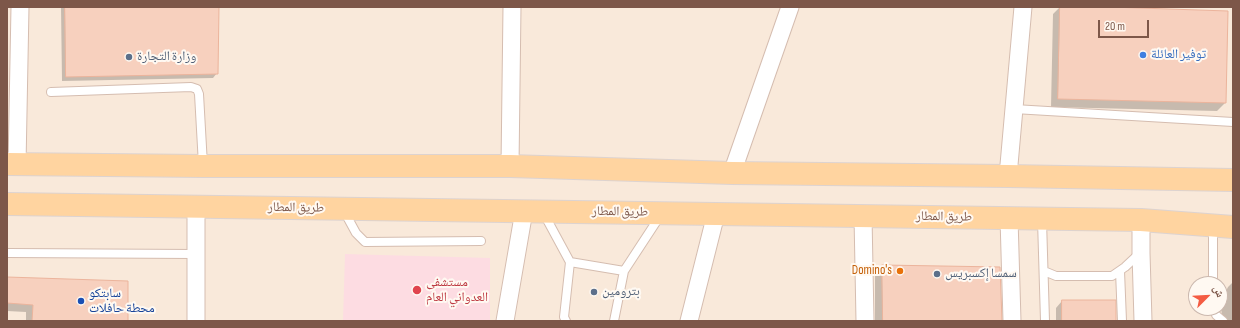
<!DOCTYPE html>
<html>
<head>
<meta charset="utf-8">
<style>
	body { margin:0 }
	#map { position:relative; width:1240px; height:328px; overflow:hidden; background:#fef5ea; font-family:"Sofia Sans Condensed","Noto Naskh Arabic",sans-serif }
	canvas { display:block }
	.frame { position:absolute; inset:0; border:8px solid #7d5749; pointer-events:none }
	.north { position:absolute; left:1188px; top:276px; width:40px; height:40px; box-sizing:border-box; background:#fff9f2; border:1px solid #cbb8ae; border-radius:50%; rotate:66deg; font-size:11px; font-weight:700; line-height:16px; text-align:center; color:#7d5749 }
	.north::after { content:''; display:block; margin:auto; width:14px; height:18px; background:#f45c43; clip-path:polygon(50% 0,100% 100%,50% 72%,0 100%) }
	.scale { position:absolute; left:1098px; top:20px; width:51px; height:18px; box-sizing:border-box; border:2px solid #7d5749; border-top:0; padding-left:5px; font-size:12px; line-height:14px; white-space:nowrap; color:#7d5749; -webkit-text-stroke:3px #fff9f2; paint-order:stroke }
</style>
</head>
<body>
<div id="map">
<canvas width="1240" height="328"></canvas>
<div class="frame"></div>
<div class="north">ش</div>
<div class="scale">20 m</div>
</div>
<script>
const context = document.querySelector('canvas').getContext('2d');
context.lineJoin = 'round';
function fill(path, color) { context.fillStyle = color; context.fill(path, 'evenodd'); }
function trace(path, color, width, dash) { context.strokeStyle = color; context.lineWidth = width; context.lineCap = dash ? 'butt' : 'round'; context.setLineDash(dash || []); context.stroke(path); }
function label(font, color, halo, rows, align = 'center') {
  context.font = font + ' "Sofia Sans Condensed","Noto Naskh Arabic",sans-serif'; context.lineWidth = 4; context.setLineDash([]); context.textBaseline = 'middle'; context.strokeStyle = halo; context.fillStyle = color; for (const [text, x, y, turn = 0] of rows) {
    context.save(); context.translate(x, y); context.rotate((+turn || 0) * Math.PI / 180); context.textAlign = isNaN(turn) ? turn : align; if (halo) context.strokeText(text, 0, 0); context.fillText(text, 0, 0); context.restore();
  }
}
const residential = new Path2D(`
	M7,7H1233V321H7ZM1196,284H1220V308H1196Z`);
const medical = new Path2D(`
	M345,254L490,258V321H343Z`);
const shadow = new Path2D(`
	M61,7H218L217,73L213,78L62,81Z
	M1060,7H1081L1225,103L1217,111L1051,107L1053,14Z
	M882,266L1001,321H875V274Z
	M7,278L127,321H26V312L7,311Z
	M1233,282V321H1222L1221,301L1228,287Z
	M1062,301H1115V321H1056V308Z`);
const building = new Path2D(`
	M65,7H219L218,74L66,77Z
	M1060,7H1110L1228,11L1226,103L1058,99Z
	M882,265L1000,267L1002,321H883Z
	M7,277L128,281V321H32L33,305L7,303Z
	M1062,300H1116V321H1062Z`);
const service = new Path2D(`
	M51,92L191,87L197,89L199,94L203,165
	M1014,109L1233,122
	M344,211L356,233L365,242L481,241
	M544,214L570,262L624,271L660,216
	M1042,220L1045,321
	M1213,226V284
	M7,253L196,254
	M1044,271L1056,276H1112L1125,267L1140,253
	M1120,271L1122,321
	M1214,308L1216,315L1223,321
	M566,321L564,317L570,262
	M614,321L624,271`);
const minor = new Path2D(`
	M17,165L20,7
	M510,166L512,7
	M732,173L790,7
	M1008,176L1023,7
	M863,216L865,321
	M1009,218L1012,321
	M1141,220V253L1143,321
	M196,321V207
	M505,321L524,211
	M689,321L716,214`);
const primary = new Path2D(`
	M7,164L203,166H510L732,173L1008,176L1233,180
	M7,204L1141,220L1233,227`);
const markers = [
	[1143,55,4,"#3f7fe0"],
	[129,57,4,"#5c6f8a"],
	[900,271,4,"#e8710a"],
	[937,274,4,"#5c6f8a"],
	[417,290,5,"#e0444e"],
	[594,292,4,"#5c6f8a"],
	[81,301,4,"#1a4fb4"]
];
const shopNames = [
	["توفير العائلة",1151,55]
];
const serviceNames = [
	["وزارة التجارة",137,57],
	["سمسا إكسبريس",945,274],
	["بترومين",602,292]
];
const streetNames = [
	["طريق المطار",296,208,1],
	["طريق المطار",620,212,1],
	["طريق المطار",944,217,1]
];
const foodNames = [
	["Domino's",892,271]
];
const healthNames = [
	["مستشفى",426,283],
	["العدواني العام",426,298]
];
const transitNames = [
	["سابتكو",89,294],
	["محطة حافلات",89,309]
];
fill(residential, '#f9e9da');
fill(medical, '#fddce2');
fill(shadow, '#0003');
fill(building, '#f7d0be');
trace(building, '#ecb49c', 1);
trace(service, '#d5bdb0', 10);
trace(minor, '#d5bdb0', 19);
trace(primary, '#ddd3d0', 24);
trace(service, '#fff', 8);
trace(minor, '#fff', 17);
trace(primary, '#ffd4a0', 22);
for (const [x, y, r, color] of markers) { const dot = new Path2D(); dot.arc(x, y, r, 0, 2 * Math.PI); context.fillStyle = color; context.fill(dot); trace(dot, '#fff9f2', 1.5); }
label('13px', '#366cbe', '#fff9f2', shopNames, 'left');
label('13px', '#4e5e75', '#fff9f2', serviceNames, 'left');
label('13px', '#7d5749', '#fff9f2', streetNames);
label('13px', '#c56008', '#fff9f2', foodNames, 'right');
label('13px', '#be3a42', '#fff9f2', healthNames, 'left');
label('13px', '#164399', '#fff9f2', transitNames, 'left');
</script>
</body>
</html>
